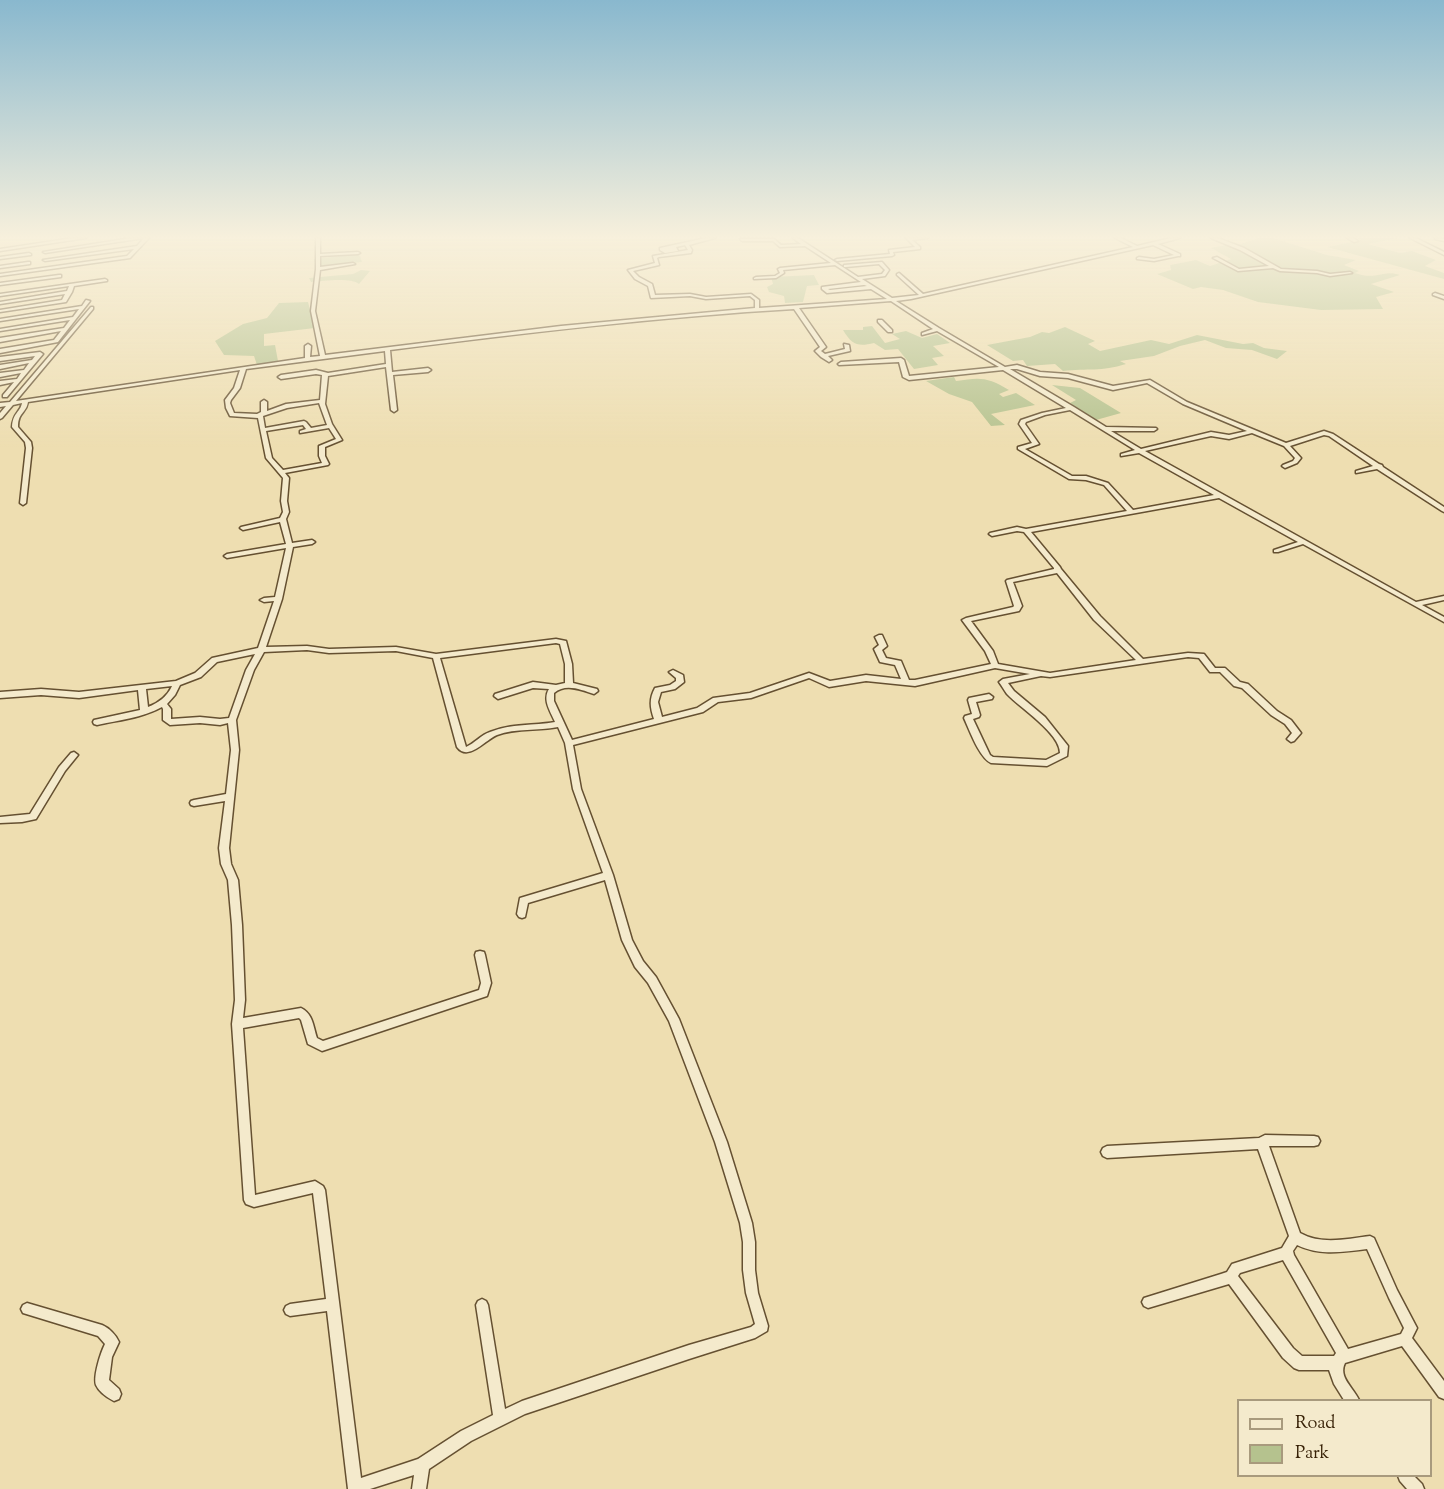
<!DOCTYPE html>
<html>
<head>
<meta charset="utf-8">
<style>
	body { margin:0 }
	#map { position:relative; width:1444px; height:1489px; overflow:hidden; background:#eedeb1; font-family:"Sorts Mill Goudy",serif }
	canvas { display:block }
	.legend { position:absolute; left:1237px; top:1399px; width:195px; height:78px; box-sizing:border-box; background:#f4eacc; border:2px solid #a89a7d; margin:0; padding:8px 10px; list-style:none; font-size:18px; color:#372106 }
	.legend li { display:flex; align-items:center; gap:12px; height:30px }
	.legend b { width:30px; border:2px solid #a89a7d }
</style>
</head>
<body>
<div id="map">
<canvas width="1444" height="1489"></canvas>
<ul class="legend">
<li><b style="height:8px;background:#f4eacc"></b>Road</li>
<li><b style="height:16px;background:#b5c28e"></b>Park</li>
</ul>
</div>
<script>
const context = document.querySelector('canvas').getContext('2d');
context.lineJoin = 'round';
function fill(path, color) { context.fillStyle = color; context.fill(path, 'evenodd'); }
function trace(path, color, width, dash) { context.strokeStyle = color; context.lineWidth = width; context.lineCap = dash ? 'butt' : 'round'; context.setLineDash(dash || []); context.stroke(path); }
const green = new Path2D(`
	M1258,238H1273L1327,255L1356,260L1344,265L1359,271L1355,273C1376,281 1384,269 1400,275L1371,284L1394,292L1376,297L1383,309L1321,310L1258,302L1223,290L1201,287L1193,289L1157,274L1171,270L1170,265L1196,260L1210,266L1231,259L1211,248L1225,245L1232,247Z
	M1358,238H1398L1368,244L1400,253L1412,251L1436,260L1425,266L1444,273V279L1327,247L1361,240Z
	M359,254L362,262L316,267L314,259Z
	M361,270L370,271L359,284C351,277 322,281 311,282L309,278L353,274Z
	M814,275L819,285L807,286L803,302L785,303L784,296L769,292L767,287L773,284L771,277Z
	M308,302L315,328L264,334V346L275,345L278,361L257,365L254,356L224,355L215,341L243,324L267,318L279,303Z
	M872,326L885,343L900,339L892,334L906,331L922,338L937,334L950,343L933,346L944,356L932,358L938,365L914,369L898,349L885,350L874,343C858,347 852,345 843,330H863V327Z
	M1065,327L1095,341L1088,344L1100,351L1151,340L1169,344L1197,335L1243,344L1253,343L1264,348L1287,351L1277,359L1252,350L1226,348L1205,340L1180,346L1154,356L1120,361L1126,364C1101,372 1088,368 1063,371L1055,364L1027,366L1023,360L1013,361L987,345L1030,337L1042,332L1049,333Z
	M954,377L956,381C980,377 988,377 1009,390L999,394L1003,397L1016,393L1035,405L991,414L1005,425L991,426L972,402L949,394L926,381Z
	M1052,385L1080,388L1121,413L1096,420L1070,403L1076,400Z`);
const minor = new Path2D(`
	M73,238H86L0,251V249Z
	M131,238H144L45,253L43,252Z
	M144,238H149L130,258L0,276V274L127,256L134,249L45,261L43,260L137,246Z
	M316,238H320V254L358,252L360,253L358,254L320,256V267L353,263L355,264L320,270L315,311L325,355L561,326L755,308V300L750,296L706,299L690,296L651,298L648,286L635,279L628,270L655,263L653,256L688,250L685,245L676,247L678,251L665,253L660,250V248L706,238H715L689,245L692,250L691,253L659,257L657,258L659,265L633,271L639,277L652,284L655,295L690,294L706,297L751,294L759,300V308L887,299L871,289L827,293L822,289V287L861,282L835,265L783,270L784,273L776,278L754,279V278L756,277L775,276L780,273L778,269L780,268L831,263L805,246L780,247L773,241H742L740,239H774L781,245L801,244L793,238H798L858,277L882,274L885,270L879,264L846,267H844V265L882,262L889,270L885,276L862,279L892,298L919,295L897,275V274L899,273L923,294L1133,247L1115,238H1121L1137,246L1171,238H1180L1158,244L1180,254V256H1178L1154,261L1137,259V258L1139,257L1154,259L1174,255L1153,245L911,299L896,301L939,328L1005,367L1017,365L1040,372L1068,374L1113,386L1150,380L1187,402L1286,443L1324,431L1333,434L1379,464L1382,465L1383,467L1444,507V512L1442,511L1377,469L1356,473V471L1373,466L1329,436L1324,435L1290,446L1301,458L1297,463L1285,468L1282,466L1283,465L1293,461L1295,458L1284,446L1252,433L1229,439L1211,436L1145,451L1416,602L1444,596V600L1422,605L1444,617V622L1303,544L1278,552H1274V550L1298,542L1219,498L1031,532L1060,567L1061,569L1100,616L1143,659L1188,653L1204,654L1215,668H1225L1240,682L1248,684L1277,711L1291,720L1301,733L1294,741L1291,742L1287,739L1292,733L1285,724L1271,715L1242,688L1234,686L1220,672H1210L1199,658L1188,657L1050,677L1041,676L1008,683L1014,691L1045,717L1068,746L1067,756L1047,766L991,763C979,757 970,731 964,718L965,716L972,714L968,700L969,698L989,694L993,697L992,699L976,702L980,715L979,717L973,719L990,755L993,757L1046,760L1060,753C1060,733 1020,708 1007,694C1004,690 1002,686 999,682L1003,679L1030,674L995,668L915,686L866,681L829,687L809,678L751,698L718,702L703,712L573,745L581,789L613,875L632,940L643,961L656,977L679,1019L727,1142L752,1223L755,1242V1270L758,1293L768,1326L767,1331L755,1338L689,1359L525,1414L471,1441L429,1469L426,1489H412L414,1475L370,1489H348L327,1311L290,1316L286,1314L284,1310L286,1306L290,1304L326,1299L313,1193L254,1207L246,1204L244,1200L232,1024L235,1000L232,925L228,880L221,864L219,848L225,801L194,806L191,805L190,803L191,801L194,800L226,794L231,750L228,723L220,725L200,723L170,725L163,720V709L162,707C142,718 119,720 97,725L94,724L93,722L94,720L140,710L138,690L79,698L41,695L0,698V692L41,689L79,692L176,681L195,673L212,658L258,648L274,601L264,602L260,600L264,598L275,597L286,548L227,558L224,556L227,554L286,544L280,522L243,530L240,528L241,527L280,518L283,512L281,501L283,478L266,458L258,418L230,416L226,408L225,400L234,388L240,370L28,402C26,414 18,412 18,427L31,442L32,448L26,503L23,505L20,503L26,448L25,442L12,427C13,412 20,413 22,403L13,405L2,418L0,419V413L6,406L0,407V403L10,402L91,307H93V309L16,401L305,358V346L308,344L311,346L310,357L320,356L311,311L316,269ZM864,285L867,286L830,290L828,289ZM891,301L933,329L922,333V335L937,331L999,367L909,376L904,360L901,358L841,362L838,364L839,365L899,362L903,377L909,380L1003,370L1066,408L1042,413L1021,420L1019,424L1032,443L1018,447V449L1069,479L1086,480L1104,485L1127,511L1026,529L1017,527L990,533L989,534L992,536L1017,531L1024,532L1054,568V569L1007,580L1006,581L1014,606L1013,607L966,618L962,620L985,651L991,664L915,680H909L901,661L886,658L882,650L887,646L882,635H879L875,637L879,645L874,649L880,662L895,665L901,679L866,675L830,681L809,673L750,693L713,698L697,708L662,717L658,702L661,692L675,689L684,682L683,675L673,670L669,672L676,678V681L670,685L655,688C649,699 650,707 654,719L572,740L554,701V693C566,683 581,690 594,694L598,691L597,689L573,683L572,664L566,641L556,639L436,654L396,647L329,649L307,646L266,647L282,599L293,547L312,544L315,542L312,540L292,543L286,519L289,512L287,501L289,478L285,473L328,465L329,464L325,456V447L342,440L332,424L325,404L328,376L386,367L391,410L394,412L397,410L393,375L428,372L431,370L428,368L392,372L390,350C525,333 658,317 794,309L820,347L815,351L821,357L829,362L832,360L828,356L850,351L849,345L844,344L845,349L825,354L821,351L826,347L799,308ZM385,351L386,364L328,373L316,370L281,375L278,377L281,379L316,374L322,375L320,400L286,404L267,411V402L264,400L261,402V412L257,414L234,413L230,403L231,400L240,388L246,369ZM1010,369H1017L1040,376L1068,378L1113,390L1147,383L1183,404L1247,431L1229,435L1211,432L1141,449L1111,431H1154L1157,429L1156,428L1106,427L1074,407ZM319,403L327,425L311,428L306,422L304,421L265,428L263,416L287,408ZM1070,410L1135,450L1121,454V456L1139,453L1214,495L1133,510L1108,483L1086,476H1072L1025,449L1039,444L1025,424L1026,422L1045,415ZM303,425L306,429L300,431V433L329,428L336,439L319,446V456L322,463L283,470L272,458L266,431ZM1057,573L1094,620L1136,660L1050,673L998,664L993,651L971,621L1019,611L1022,606L1013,582ZM556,643L560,644L565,664V683L556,685L533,682L495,694L494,696L498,699L533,688L549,689C542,700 551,712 555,722C534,726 511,723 490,732C481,735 475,743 466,747L440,658ZM307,650L329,653L396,651L433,658L457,747C468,762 485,740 497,735C516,728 538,731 558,727L565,743L573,789L603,873L520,898L517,914L519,917L522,918L525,917L528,903L605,880L622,940L635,967L648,983L669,1021L715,1142L740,1223L743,1242V1270L746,1293L755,1324L751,1327L689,1345L522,1401L505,1409L488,1305L486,1301L482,1299L478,1301L476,1305L493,1415L461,1431L418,1459L361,1478L325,1190L323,1186L315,1181L255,1195L243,1028L299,1018L301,1020L308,1044L322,1051L487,996L491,983L485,955L484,952L480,951L476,952L475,955L481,983L479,990L323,1041L317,1038C313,1026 313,1014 301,1008L243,1018L245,1000L242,925L238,880L231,864L229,848L239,750L236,720L254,670L264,652ZM255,654L246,670L229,718L220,719L200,717L171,719V709L167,704L175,695L180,685L201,677L217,662ZM172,686C167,697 158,703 148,707L146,689Z
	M906,238H928L912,240L920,247V249L893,252L894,255L892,256L837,261L835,260L837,259L890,254L889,250L915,247Z
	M1211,238H1218L1244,248L1281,269L1317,271L1330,274L1350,272L1352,273L1330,276L1317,273L1280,271L1273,268L1238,271L1213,258L1217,257L1239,269L1269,266L1240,250Z
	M1347,238H1353L1358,241L1354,242Z
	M1410,238H1416L1444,252V255Z
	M1435,238L1444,239V241L1435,239Z
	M29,253L31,254V255L0,259V257Z
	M28,262H30V264L0,268V266Z
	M59,275H61V277L0,285V283Z
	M105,279L107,280V281L74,286L72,292L66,302L0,312V310L62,300L65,294L0,304V302L67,291L69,286L0,296V294Z
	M1435,293L1444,296V299L1433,295V294Z
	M86,300L90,301L58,342L0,353V349L54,340L61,331L0,342V338L64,328L70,320L0,331V329L73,317L79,309L0,321V319L82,306Z
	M878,320H882L892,330V332H888L878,322Z
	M40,352L43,354L7,397H3V395L14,382L0,385V381L17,379L21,373L0,377V373L24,370L29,363L0,369V365L32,360L35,356L0,361V357Z
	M74,752L78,755L65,771L36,819L22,822L0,823V817L30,814L59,767L71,753Z
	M1265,1135L1314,1136L1318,1137L1320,1141L1318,1145L1314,1146H1269L1300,1233C1322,1245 1346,1239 1370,1236L1374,1238L1397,1290L1417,1328L1412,1338L1444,1381V1399L1439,1397L1402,1346L1345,1363C1338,1377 1353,1387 1359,1400H1344L1334,1384L1329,1370H1299L1294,1368L1283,1358L1229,1284L1148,1308L1144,1306L1142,1302L1144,1298L1221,1274L1227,1272L1232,1264L1282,1248L1289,1236L1258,1149L1107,1158L1103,1156L1101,1152L1103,1148L1107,1146L1259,1138ZM1297,1245C1320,1256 1342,1252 1367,1249L1389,1298L1404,1328L1401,1334L1348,1349L1294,1255L1293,1251ZM1283,1260L1336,1353L1334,1356H1302L1293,1348L1238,1276L1240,1273Z
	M27,1303L102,1325C109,1328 116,1335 119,1342L112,1357L109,1380L119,1389L121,1394L119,1399L114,1401C108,1398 99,1392 96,1385C93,1376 101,1352 105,1344L98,1336L23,1313L21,1309L23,1305Z
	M1398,1476H1414L1422,1484L1424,1489H1407L1400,1481Z`);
fill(green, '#b5c28e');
trace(minor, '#655031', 3);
fill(minor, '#f4eacc');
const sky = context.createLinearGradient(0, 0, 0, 447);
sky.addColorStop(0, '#89b8ce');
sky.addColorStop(0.53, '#f7f0dc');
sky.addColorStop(1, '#f7f0dc00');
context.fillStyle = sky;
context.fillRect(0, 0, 1444, 447);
</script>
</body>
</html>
